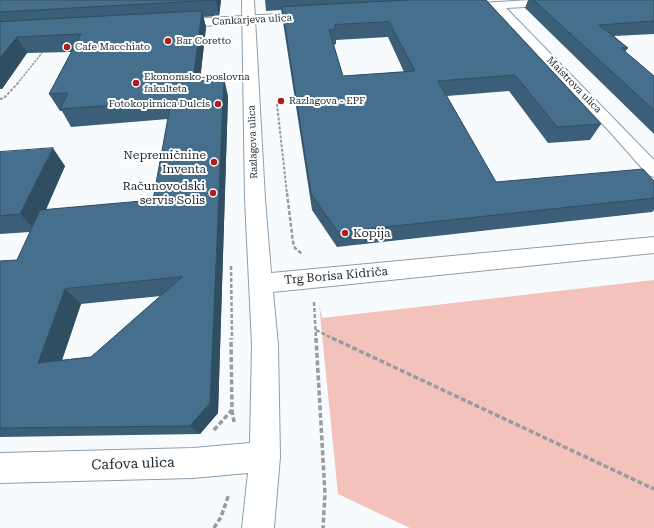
<!DOCTYPE html>
<html>
<head>
<meta charset="utf-8">
<style>
	body { margin:0 }
	canvas { display:block; background:#f7fbfe }
</style>
</head>
<body>
<canvas width="654" height="528"></canvas>
<script>
const context = document.querySelector('canvas').getContext('2d');
context.lineJoin = 'round';
function fill(path, color) { context.fillStyle = color; context.fill(path, 'evenodd'); }
function trace(path, color, width, dash) { context.strokeStyle = color; context.lineWidth = width; context.lineCap = dash ? 'butt' : 'round'; context.setLineDash(dash || []); context.stroke(path); }
function label(font, color, halo, rows, align = 'center') {
  context.font = font + ' "Roboto Serif",serif'; context.lineWidth = 4; context.setLineDash([]); context.textBaseline = 'middle'; context.strokeStyle = halo; context.fillStyle = color; for (const [text, x, y, turn = 0] of rows) {
    context.save(); context.translate(x, y); context.rotate((+turn || 0) * Math.PI / 180); context.textAlign = isNaN(turn) ? turn : align; if (halo) context.strokeText(text, 0, 0); context.fillText(text, 0, 0); context.restore();
  }
}
const green = new Path2D(`
	M654,280V528H410L338,494L319,304L322,318Z`);
const pathFar3 = new Path2D(`
	M17,84L42,53`);
const pathFar2 = new Path2D(`
	M0,99L4,98L18,83
	M277,104L287,194`);
const pathFar1 = new Path2D(`
	M287,193L293,242L295,248L302,254
	M231,266L232,339
	M314,302L316,339
	M316,330L334,339`);
const path = new Path2D(`
	M316,338L325,494L323,528
	M332,338L654,489
	M232,410L234,422
	M214,430L232,410L231,338
	M214,528L221,517L229,494`);
const street = new Path2D(`
	M242,0H254L265,199L271,273L654,237V253L273,292L278,345L280,457L274,528H242L248,473L193,478L0,483V453L193,448L250,443L252,345L245,199Z
	M531,0H606L600,3L506,8L654,160V177L648,175L610,132L491,5L497,2Z`);
const secondary = new Path2D(`
	M497,2L503,5L501,7L462,10L458,9L456,7L458,5L462,4Z
	M312,12L316,14L318,16L316,18L175,28L171,27L169,24L171,21L175,20Z`);
const wall = new Path2D(`
	M0,0H221L219,16L203,17L206,27L200,80L228,96L218,413L200,434L0,437V261L17,260L30,232L0,234V152L65,166L46,210L153,200L168,119L71,127L62,111H60L49,94L71,52L27,53L2,89H0ZM161,296L91,357L62,360L81,304Z
	M265,0H486L601,124L590,140L548,143L509,91L447,96L496,182L654,181V210L652,212L337,247L312,210L283,22L282,13L281,10L266,11ZM388,37L404,72L343,76L334,45L336,44V40Z
	M528,0H654V34L614,36L628,48L625,52L654,76V134L525,8Z`);
const shadedWall = new Path2D(`
	M216,0H221L219,16Z
	M202,11L206,27L198,98L193,81Z
	M17,37L27,53L2,89L0,87V58Z
	M224,78L228,96L218,413L200,434L190,426Z
	M53,148L65,166L36,231L20,214Z
	M65,289L81,304L57,375L38,363Z`);
const building = new Path2D(`
	M0,0H216L0,12Z
	M408,0H486L601,124L557,127L515,75L438,81L496,182L643,169L654,181V198L338,232L311,194L282,7ZM389,22L415,71L343,76L329,30L336,29L335,25Z
	M534,0H654V21L599,25L628,48H621L654,76V110Z
	M202,11L193,81L224,78L210,403L190,426L0,428V261L17,260L40,210L153,200L171,101L60,109L68,93L49,94L81,34L17,37L0,58V22ZM182,277L91,357L38,363L65,289Z
	M53,148L20,214L0,216V152Z`);
const markers = [
	[168,41,4,"#af1e1d"],
	[67,47,4,"#af1e1d"],
	[136,83,4,"#af1e1d"],
	[281,101,4,"#af1e1d"],
	[218,104,4,"#af1e1d"],
	[214,162,4,"#af1e1d"],
	[213,193,4,"#af1e1d"],
	[345,233,4,"#af1e1d"]
];
const farStreetnames = [
	["Cankarjeva ulica",252,20,-3],
	["Maistrova ulica",574,85,46],
	["Razlagova ulica",253,142,-92]
];
const farPoinames = [
	["Bar Coretto",176,41],
	["Cafe Macchiato",75,47],
	["Ekonomsko-poslovna",144,77],
	["fakulteta",144,89],
	["Razlagova - EPF",289,101],
	["Fotokopirnica Dulcis",210,104,"right"]
];
const poiNames = [
	["Nepremičnine",206,155],
	["Inventa",206,169],
	["Računovodski",205,186],
	["servis Solis",205,200],
	["Kopija",353,233,"left"]
];
const streetNames = [
	["Trg Borisa Kidriča",336,276,-5]
];
const nearStreetnames = [
	["Cafova ulica",133,464,-2]
];
fill(green, '#f2c2bb');
trace(street, '#8d9eab', 2);
trace(secondary, '#8d9eab', 2);
trace(pathFar3, '#979ca0', 1.5, [2.5, 1]);
trace(pathFar2, '#979ca0', 2, [3, 1.5]);
trace(pathFar1, '#979ca0', 2.5, [4, 2]);
trace(path, '#979ca0', 3.5, [5, 2.5]);
fill(street, '#fff');
fill(secondary, '#fff');
fill(wall, '#3b5f78');
fill(shadedWall, '#304e62');
fill(building, '#456f8c');
trace(building, '#304e62', 1);
for (const [x, y, r, color] of markers) { const dot = new Path2D(); dot.arc(x, y, r, 0, 2 * Math.PI); context.fillStyle = color; context.fill(dot); trace(dot, '#fff', 1.5); }
label('10px', '#1e252a', '#fff', farStreetnames);
label('10px', '#1e252a', '#fff', farPoinames, 'left');
label('12px', '#1e252a', '#fff', poiNames, 'right');
label('12px', '#1e252a', '#fff', streetNames);
label('14px', '#1e252a', '#fff', nearStreetnames);
</script>
</body>
</html>
